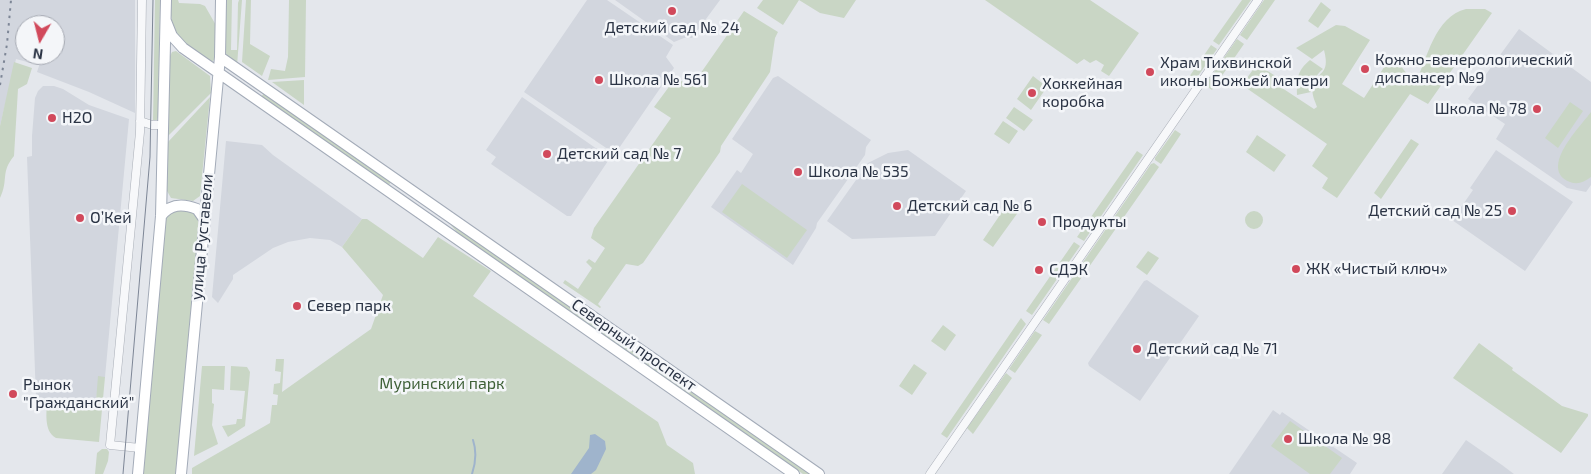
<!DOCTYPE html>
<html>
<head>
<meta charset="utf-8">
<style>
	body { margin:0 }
	#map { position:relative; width:1591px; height:474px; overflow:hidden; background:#e4e7ec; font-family:"Exo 2",sans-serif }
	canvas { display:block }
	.north { position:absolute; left:15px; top:15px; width:50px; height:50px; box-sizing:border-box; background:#f4f6f9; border:1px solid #a4a8b1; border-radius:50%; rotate:188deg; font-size:14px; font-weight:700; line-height:20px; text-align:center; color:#2b3445 }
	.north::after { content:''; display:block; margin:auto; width:18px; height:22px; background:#d1495b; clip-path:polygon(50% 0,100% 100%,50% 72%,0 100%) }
</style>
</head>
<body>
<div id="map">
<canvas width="1591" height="474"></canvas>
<div class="north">N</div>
</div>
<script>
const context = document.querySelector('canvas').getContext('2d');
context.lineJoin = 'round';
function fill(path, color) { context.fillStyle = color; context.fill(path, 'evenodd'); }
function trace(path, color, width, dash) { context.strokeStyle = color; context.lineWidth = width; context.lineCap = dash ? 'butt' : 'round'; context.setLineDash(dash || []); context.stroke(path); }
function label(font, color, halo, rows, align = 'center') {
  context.font = font + ' "Exo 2",sans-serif'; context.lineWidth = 5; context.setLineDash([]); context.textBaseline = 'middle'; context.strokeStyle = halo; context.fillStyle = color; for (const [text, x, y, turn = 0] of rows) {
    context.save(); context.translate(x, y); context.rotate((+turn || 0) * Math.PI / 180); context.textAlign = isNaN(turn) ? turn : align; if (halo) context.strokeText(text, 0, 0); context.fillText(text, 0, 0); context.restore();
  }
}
const built = new Path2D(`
	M0,0H135V113L89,92L37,72L40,63L31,60V63L16,59L0,126ZM25,25H55V55H25Z
	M587,0H607L673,45L666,57L674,68L615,154L524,92Z
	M615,0H720L692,38H684L674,42Z
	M1519,29L1591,82V185L1586,192L1567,188L1496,139L1505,124L1468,99Z
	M778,76L871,140L866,147L865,155L817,223L816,228L793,265L711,207L737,170L741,173L753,154L732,139L773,78Z
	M43,86H54L63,89L89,105L129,119L105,377H99L96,402L36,398L27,157L32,156V136L35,98L38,91Z
	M522,97L610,158L571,216H567L491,164L496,157L486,150Z
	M226,141L262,145L273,155L362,219L342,247L330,240L310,238L288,242L273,248L233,275V279L218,303L212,297Z
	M908,150L966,191L935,236L852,239L827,221L868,163L888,153Z
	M1496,150L1573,202L1525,271L1452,220L1473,190L1470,188Z
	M1147,280L1199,316L1140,401L1089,366L1088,363L1144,281Z
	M1273,410L1280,415L1282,412L1357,463L1350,474H1229Z
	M1466,440L1502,465L1514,474H1442Z`);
const green = new Path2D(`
	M155,0H160L158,117L157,120H153Z
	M170,0H178L179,3L200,4L205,6L217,27L215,58L213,61L210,62C183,42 170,37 170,0Z
	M226,0H232L231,50H237L238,3L239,0H242L237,66L228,58L225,51Z
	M246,0H251L250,44L270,56L262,76L242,62Z
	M289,0H306L305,77L268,80L271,69L285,71L288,57Z
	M763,0H799L783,25L757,8Z
	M799,0H856L844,18L820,13Z
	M985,0H1090L1139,33L1109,76L1101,71L1104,65L1096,60L1090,63L1084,59L1077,64Z
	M1242,0H1251L1219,45L1213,41Z
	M1264,0H1275L1247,40L1240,35Z
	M1321,2L1331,10L1318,28L1308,21Z
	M1466,9H1485L1492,13L1428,104L1410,94L1337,198L1322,188L1328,178L1312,166L1327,144L1242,85L1257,64L1280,79L1276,84L1314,109L1317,107C1315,101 1311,94 1313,87C1316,70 1331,77 1324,50L1312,59L1296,48L1336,25L1345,26L1370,40L1342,84L1364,98L1392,55L1415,84C1427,59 1435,16 1466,9Z
	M744,11L778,32L775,38L770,72L721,146L720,152L643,263L638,266L626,264L598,304L601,307L600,308L563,283L565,280L578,289L592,268L586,262L589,259L595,263L605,248L591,238L594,228L671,118L654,107L674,80H680L691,87Z
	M1237,39L1244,44L1212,90L1205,85Z
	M1211,45L1217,49L1198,76L1189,77Z
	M176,51L210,76L211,93L168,136L170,56L172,52Z
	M1310,60L1323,69C1315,76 1312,82 1311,92L1297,95C1297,78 1297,71 1310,60Z
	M14,62L32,68L27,84L18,89L14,156C0,173 9,179 0,198V126Z
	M1033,76L1047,87L1031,110L1017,99Z
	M304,80V105L272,82Z
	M264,93L391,182L388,186L261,97Z
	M210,97L200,196L193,201L171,198L167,191L168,142Z
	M1570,102L1583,111L1558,148L1545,138Z
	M1014,107L1033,120L1024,131L1006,118Z
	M1591,112V177C1584,182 1578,185 1570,182C1538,169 1580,127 1591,112Z
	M1003,121L1018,131L1009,144L994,134Z
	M1175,130L1181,134L1161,164L1155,160V158Z
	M1257,135L1286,155L1274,172L1246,152Z
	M1411,139L1419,144L1381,199L1374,193Z
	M1137,151L1143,155L1084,241L1077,237Z
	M1154,163L1159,167L1049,324L1043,320L1151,164Z
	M742,184L807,230L787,258L722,212Z
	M1008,203L1019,211L993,247L983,240Z
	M168,210H193L199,220L176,474H142L165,216Z
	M1245 220a9 9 0 1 1 18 0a9 9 0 1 1-18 0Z
	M362,219H367L423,258L438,237L491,271L473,296L658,422L667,445L693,463L695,474H192V468L270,423L272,405H277L278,395L273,394L274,384L280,383L281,372L275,371L276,359H284L282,392L371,329L383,295L342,247Z
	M450,224V223L812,474H803L462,238Z
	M1074,242L1080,246L1032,315L1026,311Z
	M1148,251L1159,258L1147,275L1136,267Z
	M1021,318L1026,324L947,438L941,434Z
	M943,325L956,335L945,351L931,341Z
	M1035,331L1042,335L1015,373L1009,369Z
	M1479,343L1513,368L1512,370L1562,406L1588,414V416L1561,453L1453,378Z
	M914,364L927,373L912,395L899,386Z
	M202,366H225L224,390L212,389V403L214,404L212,425L218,444L194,456Z
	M231,366L247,367L250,372L245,426L228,437L222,426L236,424L237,419H242L245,391L230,390Z
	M1006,373L1012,378L973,434L967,428Z
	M98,376L105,377L99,442L56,438C43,431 47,411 47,398L96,401Z
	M1290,421L1342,458L1330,474H1310L1271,446Z
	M102,449H107L109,452L108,461L103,474H95L97,453Z`);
const water = new Path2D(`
	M595,434L605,441L606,449L596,470L591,474H571L589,448L590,435Z`);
const stream = new Path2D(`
	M472,474C476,462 477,452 473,440`);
const minor = new Path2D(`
	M140,121L152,125H163
	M140,448L110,445L140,132L142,0
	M930,474L1258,0`);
const major = new Path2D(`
	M166,21L172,36L183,48L794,474
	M220,57L819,474
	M161,216C170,204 182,203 197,209L204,219
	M138,474L161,216L166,0
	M181,474L220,57L221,0`);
const tram = new Path2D(`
	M123,474L150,157L153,0`);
const rail = new Path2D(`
	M0,85L7,44L11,0`);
const markers = [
	[672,11,5,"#d1495b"],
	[1365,69,5,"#d1495b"],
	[1150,72,5,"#d1495b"],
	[599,80,5,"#d1495b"],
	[1032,93,5,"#d1495b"],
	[1537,109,5,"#d1495b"],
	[52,118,5,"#d1495b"],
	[547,154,5,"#d1495b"],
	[798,172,5,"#d1495b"],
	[897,206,5,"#d1495b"],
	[1512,211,5,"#d1495b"],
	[80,218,5,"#d1495b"],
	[1042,222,5,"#d1495b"],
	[1296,269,5,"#d1495b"],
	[1039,270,5,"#d1495b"],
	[297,306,5,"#d1495b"],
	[1137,349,5,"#d1495b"],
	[13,394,5,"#d1495b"],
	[1288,439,5,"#d1495b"]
];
const poiNames = [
	["Детский сад № 24",672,28,"center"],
	["Кожно-венерологический",1375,60],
	["диспансер №9",1375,78],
	["Храм Тихвинской",1160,63],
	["иконы Божьей матери",1160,81],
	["Школа № 561",609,80],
	["Хоккейная",1042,84],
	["коробка",1042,102],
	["Школа № 78",1527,109,"right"],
	["H2O",62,118],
	["Детский сад № 7",557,154],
	["Школа № 535",808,172],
	["Детский сад № 6",907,206],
	["Детский сад № 25",1502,211,"right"],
	["О’Кей",90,218],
	["Продукты",1052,222],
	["ЖК «Чистый ключ»",1306,269],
	["СДЭК",1049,270],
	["Север парк",307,306],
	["Детский сад № 71",1147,349],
	["Рынок",23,385],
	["\"Гражданский\"",23,403],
	["Школа № 98",1298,439]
];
const streetNames = [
	["улица Руставели",202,237,-85],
	["Северный проспект",634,345,35]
];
const parkNames = [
	["Муринский парк",442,384]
];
fill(built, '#d2d6de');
fill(green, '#c9d6c5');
fill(water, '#9fb4cc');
trace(stream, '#9fb4cc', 2);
trace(minor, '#a9aeb7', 9);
trace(major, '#a3abb8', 12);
trace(minor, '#f7f8fa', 8);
trace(major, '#fff', 10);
trace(tram, '#7d8696', 1);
trace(rail, '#7d8696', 2, [2.5, 5]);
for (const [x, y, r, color] of markers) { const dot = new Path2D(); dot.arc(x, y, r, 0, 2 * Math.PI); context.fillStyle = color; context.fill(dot); trace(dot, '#f4f6f9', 2); }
label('16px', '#2b3445', '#f4f6f9', poiNames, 'left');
label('16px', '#2b3445', '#f4f6f9', streetNames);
label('16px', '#3f6138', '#f4f6f9', parkNames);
</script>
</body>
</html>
